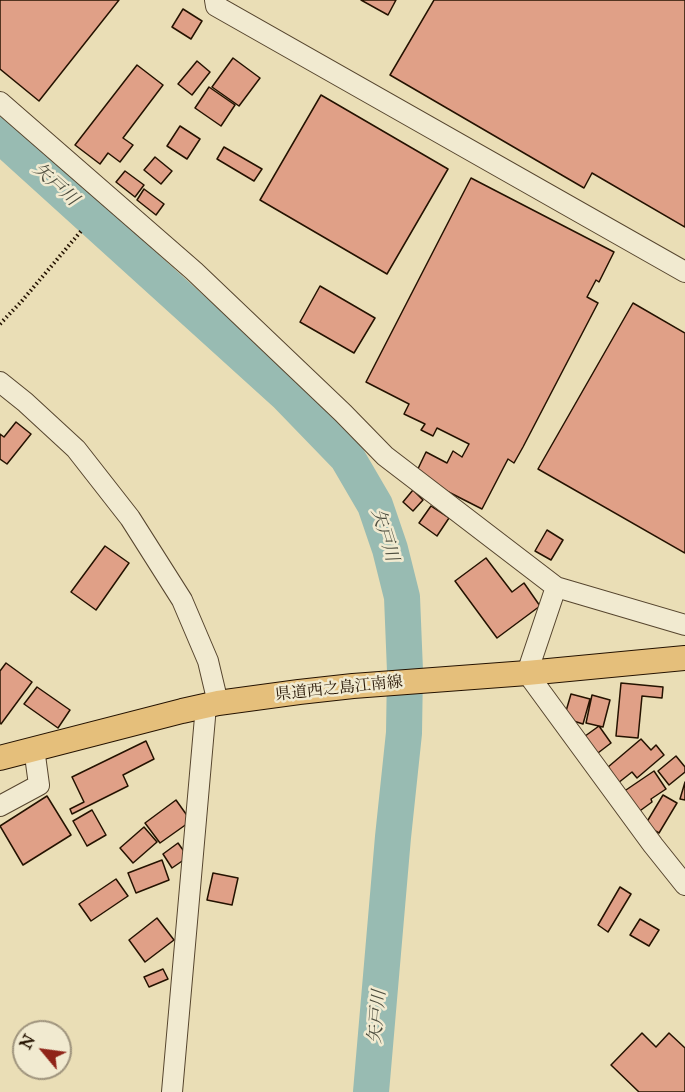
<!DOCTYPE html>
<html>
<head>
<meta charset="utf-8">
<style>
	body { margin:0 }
	#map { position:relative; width:685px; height:1092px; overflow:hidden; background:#eadeb6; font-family:"IM FELL Great Primer",serif }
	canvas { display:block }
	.north { position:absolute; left:12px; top:1020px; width:60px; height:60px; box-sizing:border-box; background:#f1ead0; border:2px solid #9f947d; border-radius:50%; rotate:299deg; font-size:16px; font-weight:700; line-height:24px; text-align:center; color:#241200 }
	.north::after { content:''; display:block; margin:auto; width:21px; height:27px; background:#8f2418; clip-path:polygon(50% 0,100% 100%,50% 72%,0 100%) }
</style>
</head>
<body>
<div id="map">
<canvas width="685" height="1092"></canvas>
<div class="north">N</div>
</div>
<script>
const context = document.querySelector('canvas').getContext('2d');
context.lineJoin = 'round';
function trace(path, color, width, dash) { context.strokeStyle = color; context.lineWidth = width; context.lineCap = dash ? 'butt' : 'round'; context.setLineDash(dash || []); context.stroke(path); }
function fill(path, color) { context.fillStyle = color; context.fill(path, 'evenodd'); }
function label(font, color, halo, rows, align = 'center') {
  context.font = font + ' "IM FELL Great Primer","Noto Serif JP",serif'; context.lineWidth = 5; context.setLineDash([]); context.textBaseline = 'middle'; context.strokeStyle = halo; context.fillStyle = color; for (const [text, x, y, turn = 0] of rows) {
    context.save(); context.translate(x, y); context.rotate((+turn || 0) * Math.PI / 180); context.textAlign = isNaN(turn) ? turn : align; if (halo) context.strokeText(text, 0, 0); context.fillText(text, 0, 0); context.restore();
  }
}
const river = new Path2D(`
	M0,135L287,395L347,457L375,505L390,549L402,597L405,671L404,733L393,837L371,1092`);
const building = new Path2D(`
	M0,0H119L39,101L0,69Z
	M361,0H396L388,15Z
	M434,0H685V227L592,173L584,188L390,75Z
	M183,9L202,21L191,39L172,27Z
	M233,58L260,78L239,106L212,87Z
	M197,61L210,72L192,95L178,84Z
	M137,65L163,85L123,138L133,145L120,162L108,153L100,164L75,145Z
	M209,87L235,105L221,126L195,108Z
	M321,95L448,169L387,274L260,200Z
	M180,126L200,139L187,159L167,146Z
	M224,147L262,169L254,181L217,159Z
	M155,157L172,171L161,184L144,170Z
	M125,171L144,185L135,197L116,182Z
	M471,178L614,252L599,282L596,280L587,297L598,303L523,447L514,463L508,459L482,509L415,475L426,452L447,463L453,451L462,457L469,444L437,428L433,436L421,430L425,424L404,414L409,404L366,382Z
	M144,189L164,204L156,215L137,200Z
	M320,286L375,318L354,353L300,322Z
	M633,303L685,333V553L538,469Z
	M16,422L31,434L7,464L0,459V434L4,437Z
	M413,490L423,500L413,511L403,502Z
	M431,506L449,518L437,536L419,523Z
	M547,530L563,540L551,560L535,551Z
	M105,546L129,563L96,610L71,592Z
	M486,558L512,592L524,583L540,606L497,638L455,581Z
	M6,663L32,682L1,724L0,723V671Z
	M621,683L663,687L662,698L642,696L638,738L616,736Z
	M37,687L70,710L58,728L24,704Z
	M571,694L590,699L583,724L564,718Z
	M592,695L610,700L603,727L586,723Z
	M599,726L611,743L594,756L581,739Z
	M641,739L651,750L656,745L664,755L637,778L632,772L613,787L601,773Z
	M146,741L154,759L123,775L128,786L72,814L70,809L84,802L72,777Z
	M676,756L685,767V772L669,785L658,771Z
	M654,771L666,789L651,799L652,802L637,813L623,792Z
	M685,782V800L680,799Z
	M663,795L677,803L659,833L645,825Z
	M47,796L71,835L23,865L0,826Z
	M176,800L191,821L160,843L145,823Z
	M92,810L106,835L87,846L73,821Z
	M144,827L157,842L133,863L120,848Z
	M178,843L188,857L172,868L163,854Z
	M162,860L169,880L136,893L128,873Z
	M213,873L238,878L232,905L207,900Z
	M116,879L128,896L91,921L79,904Z
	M620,887L631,894L608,932L598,925Z
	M157,918L174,940L145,962L129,940Z
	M640,919L659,930L649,946L630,935Z
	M163,969L168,979L149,987L144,977Z
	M642,1033L656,1047L669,1033L685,1048V1092H639L611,1065Z`);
const path = new Path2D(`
	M0,324L21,302L82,230`);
const minor = new Path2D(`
	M215,0L216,6L685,272
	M0,102L194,271L343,413L385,456L556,587L685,625
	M0,382L25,402L76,449L130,518L182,600L208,661L218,703
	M556,587L527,673L653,845L685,885
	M0,806L39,785L34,748
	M172,1092L206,706`);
const major = new Path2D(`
	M0,758L182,711L218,703L299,692L353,686L527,673L685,658`);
const streetNames = [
	["県道西之島江南線",339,689,-6]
];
const waterNames = [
	["矢戸川",55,185,42],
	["矢戸川",384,535,73],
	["矢戸川",378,1017,-85]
];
trace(river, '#98bbb2', 36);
fill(building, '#e0a087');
trace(building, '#241200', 1.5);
trace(minor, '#56452e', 22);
trace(major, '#241200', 26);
trace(path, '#241200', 4, [1.5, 3]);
trace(minor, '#f1ead0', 20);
trace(major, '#e5bf7b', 24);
label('16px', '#241200', '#f1ead0', streetNames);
label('italic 18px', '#4d4d3e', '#f1ead0', waterNames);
</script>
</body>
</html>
